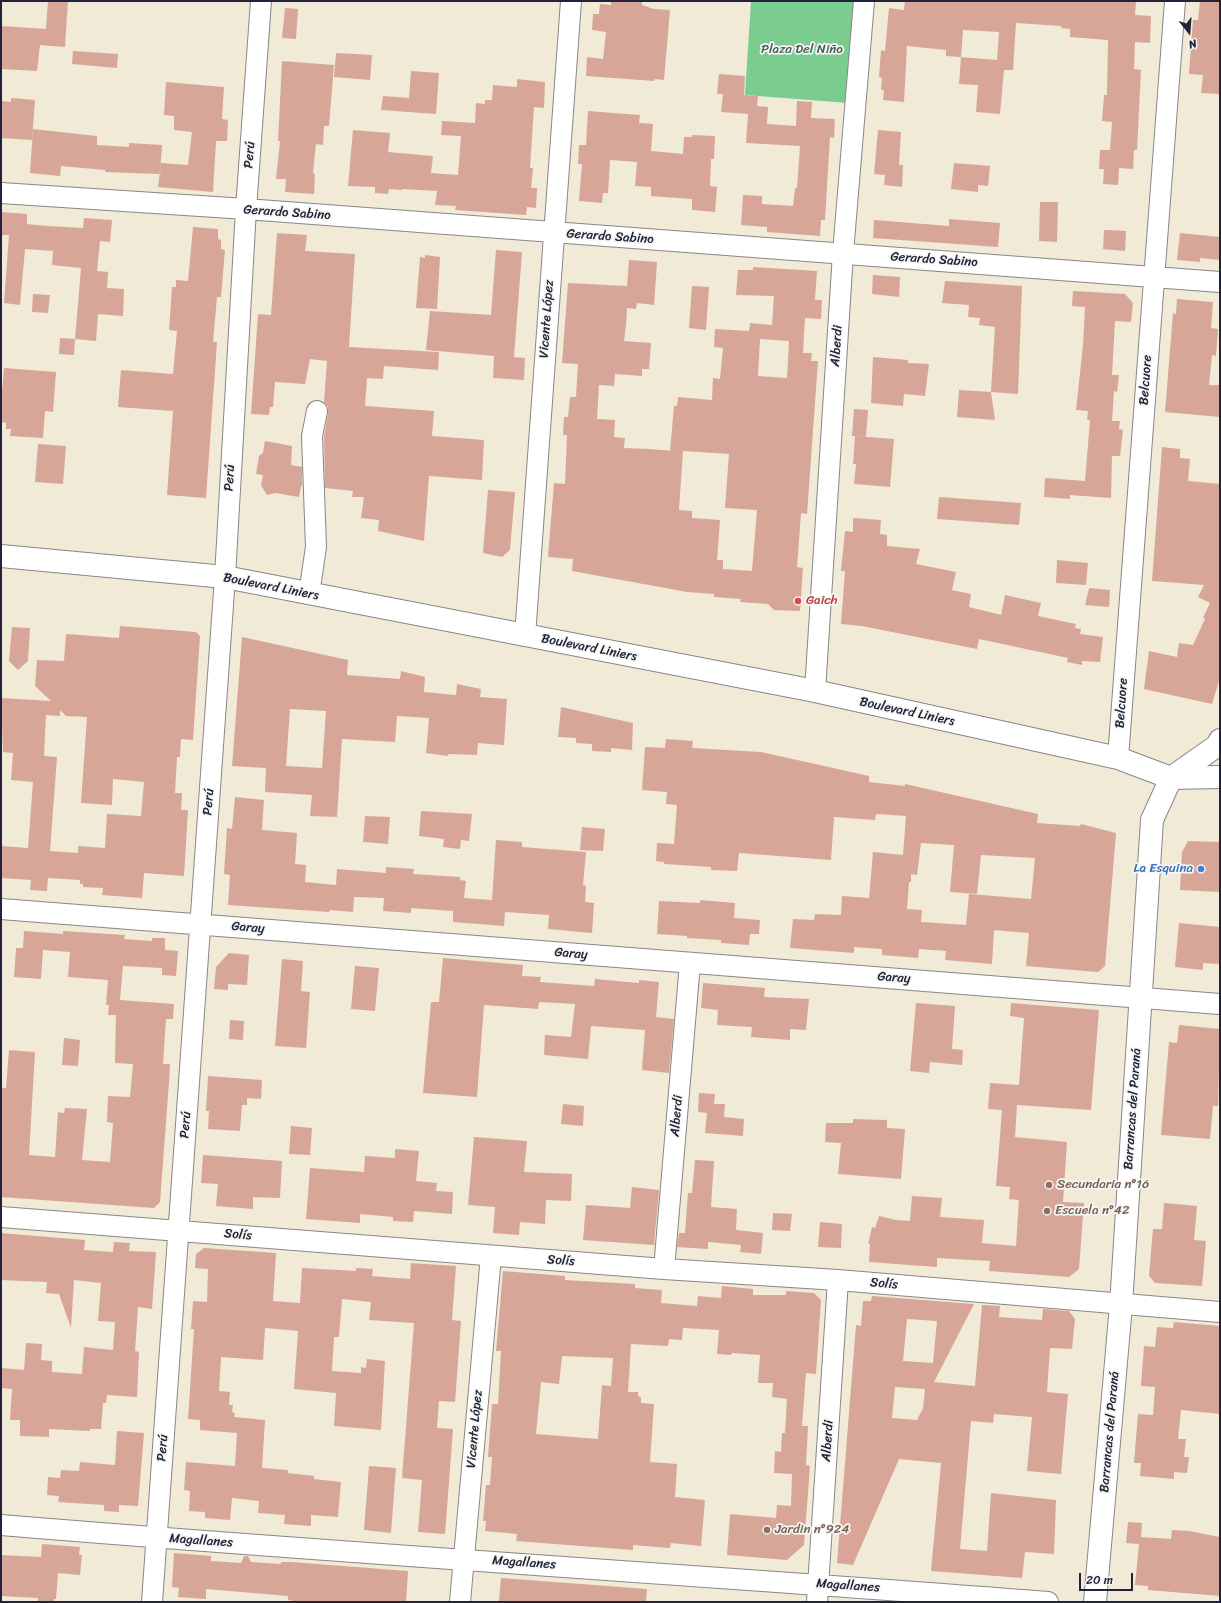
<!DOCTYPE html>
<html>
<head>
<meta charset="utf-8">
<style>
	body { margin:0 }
	#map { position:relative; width:1221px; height:1603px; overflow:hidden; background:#f0ead6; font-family:Sriracha,sans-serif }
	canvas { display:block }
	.frame { position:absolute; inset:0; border:2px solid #22223b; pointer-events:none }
	.north { position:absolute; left:1169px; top:12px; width:40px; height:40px; -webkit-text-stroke:3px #f6f6f2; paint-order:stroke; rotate:163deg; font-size:11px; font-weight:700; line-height:16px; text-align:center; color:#22223b }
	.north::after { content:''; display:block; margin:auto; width:14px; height:18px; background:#22223b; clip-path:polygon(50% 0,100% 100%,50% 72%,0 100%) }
	.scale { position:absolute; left:1079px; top:1573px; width:54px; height:18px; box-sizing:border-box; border:2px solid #22223b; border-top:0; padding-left:5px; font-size:12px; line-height:14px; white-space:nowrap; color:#22223b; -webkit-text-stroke:3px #f6f6f2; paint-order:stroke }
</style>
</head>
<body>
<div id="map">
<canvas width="1221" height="1603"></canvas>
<div class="frame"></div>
<div class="north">N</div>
<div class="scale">20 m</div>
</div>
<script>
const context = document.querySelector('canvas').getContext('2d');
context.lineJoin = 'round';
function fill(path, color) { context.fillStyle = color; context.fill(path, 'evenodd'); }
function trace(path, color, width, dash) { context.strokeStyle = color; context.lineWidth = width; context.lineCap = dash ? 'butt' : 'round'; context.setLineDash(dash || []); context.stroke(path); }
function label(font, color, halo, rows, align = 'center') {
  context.font = font + ' Sriracha,sans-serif'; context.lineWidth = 3.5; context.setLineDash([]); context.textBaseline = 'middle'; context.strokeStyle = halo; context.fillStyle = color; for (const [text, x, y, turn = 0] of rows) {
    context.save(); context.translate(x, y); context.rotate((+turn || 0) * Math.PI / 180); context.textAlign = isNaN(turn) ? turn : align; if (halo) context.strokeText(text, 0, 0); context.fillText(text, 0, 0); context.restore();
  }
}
const green = new Path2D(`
	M751,1H855L848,103L745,95Z`);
const building = new Path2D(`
	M48,1H68L65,47L40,45L37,71L1,69V26L46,29Z
	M611,1H642V5L654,9L670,10L664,80L655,79L654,81L586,76L587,57L603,59L606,32L592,30L593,14H599L600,4L611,5Z
	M905,1H1136L1135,15L1151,16L1150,43L1135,42L1134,69L1141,70L1137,150H1134L1133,169L1119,168L1118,185L1103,184L1104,169H1099L1100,150H1110L1112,122L1102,121L1104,95H1107L1108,40L1070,37V29L1061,28V26L1016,23L1013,70H1004L1000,114L976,112L978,85L959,84L961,57L997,60L999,32L963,30L961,57L946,56V50L907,46L904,102L883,100L884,90H881L882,78L879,77L881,50L885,51L889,8L904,10Z
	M1200,1H1220V94L1201,93L1203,75L1189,74L1193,20H1198Z
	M285,8L298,9L296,39L282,38Z
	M73,51L118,54L117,68L72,64Z
	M336,53L372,55L370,80L334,77Z
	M282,61L334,65L329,126H324L323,145L316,144L313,173L315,174L314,194L285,192L286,179H276L280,141H278Z
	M411,71L439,73L436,114L381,110L383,96L409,98Z
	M719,74L745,76L744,95L758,96L757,106L768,107L767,124L796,126L797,101L812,102L811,118L835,119L834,138L830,137L825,220H821L820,236L767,232V227L741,225L743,195L762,196V204L793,206L795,188H797L800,146L746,143L748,114L721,112L723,94H717Z
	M517,79L545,82L544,108L534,107L530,168H533L531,188H537L536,208L527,207L526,215L455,210L456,206L435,205L437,191L402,189V190L389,189L388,194L375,193V187L348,186L353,130L390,133L388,152L433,156L431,173L458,175L461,136L441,135L442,121L475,123L476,103L485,104V100H492L493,85L517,87Z
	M166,82L224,87L222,119L228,120L227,141H216L213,192L158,187L161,163L188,165L192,132L174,130V116L164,115Z
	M11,98L35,100L32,140L1,138V101L11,102Z
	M588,111L640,115L639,123L653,124L651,151L683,154L684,137H692V135L715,136L714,159H711L710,186L717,187L715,212L692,210V199L651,196V187L635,186L637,162L610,160L608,193H603L602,203L579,201L582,164H578L579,145H586Z
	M33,129L97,136V145L129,147V143L162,145L160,174L105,172V170L61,166L60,176L30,173Z
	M878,130L901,132L899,165H903L902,187L884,185L885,175L874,174Z
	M954,163L990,166L988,186L978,185V192L951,189Z
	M1040,202H1058L1057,242L1039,241Z
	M1,212L27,214V224L47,226L83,228L84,218L112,220L110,242L100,241L97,271L108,272L107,288L124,289L123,316L98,314L96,341L75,339L74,355L59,354L60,338L75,339L81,268L52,265L53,251L25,249L20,305L4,303L9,235H1Z
	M949,219L1000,223L998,247L873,238L874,220L949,226Z
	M193,227L218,229V239L221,240V249L225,250L221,297H217L213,342H217L206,498L167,495L173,411L118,407L121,370L173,374L177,331L169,330L172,287H176V280L188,281Z
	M1104,230L1126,231L1125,251L1103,249Z
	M277,233L307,235L305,251L355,254L349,347L439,352L438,370L384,366L383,379L367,378L365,406L434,411L432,436L484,440L482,480L429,476L424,541L378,531L379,520L361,518L364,497H352L353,491L325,488L324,437L328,413V407L324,402L327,361L310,359L305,384L275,382L273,407H270L269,415L251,414L258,314L271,315Z
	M1180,233L1220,237V260L1200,258V262L1177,260Z
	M496,250L522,252L514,357L525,358L524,380L493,378L494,356L426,350L430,311L491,315Z
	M425,255L440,257L437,309L416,308L420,257L425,258Z
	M629,260L657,262L654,305L637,303L636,309L627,308L626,325L624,341L651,343L649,369H642V376L615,374L614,386L599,385L597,419L615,420L614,437L625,438L624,448L649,449L674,451H670L674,406H677L678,397L712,400L713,378L720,379L723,348L714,347L715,329L749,331L750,323L772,325L774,296L736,295L738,270H753V267L817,271L815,300H822L821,319L805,318L803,353H812L811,361H818L807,514L801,513L797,567L803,568L800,611L774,610L768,604L740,602L741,599L714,597V594L687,592L572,571L573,559L548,557L554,483L565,484L567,435H563L564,417H568L570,397H576L578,364L562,363L568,283L627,286ZM760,339L789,341L787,378L758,376ZM683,451L729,454L725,508L757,510L752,571L723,569V560H717L720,520L692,518V511L679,510Z
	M873,275L900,277L899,297L872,294Z
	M945,281L1022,286L1018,394L991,392L995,327L979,325L980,318L968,317L969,305L942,303Z
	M692,286L709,287L706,330L689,328Z
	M1073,291L1125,294L1133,303L1131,322L1115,321L1112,375H1119L1117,392L1114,391L1112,421H1120L1119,429L1123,430L1120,456H1112L1111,498L1070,495V499L1044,497L1045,478L1085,481L1090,420H1087L1088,411L1076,410L1083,345L1085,307L1072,306Z
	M33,294L50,295L48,313L32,312Z
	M1177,299L1213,302L1211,328L1218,329L1216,356L1212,355L1209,385H1220V417L1165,412L1173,313L1176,314Z
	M873,357L908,360V363L929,364L925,396L904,394L903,406L871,403Z
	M4,368L56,372L53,412L45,411L43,438L10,436L11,429H6V423L1,422V393H2Z
	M959,390L991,392L995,420L957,417Z
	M854,409L868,410L866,437L852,436Z
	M855,436L894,439L890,487L854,484L856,464H853Z
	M265,441L292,446L291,465L302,467V486H301L299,497L275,493L267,495L261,485L263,475L256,474L259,456L263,453Z
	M38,444L66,446L63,484L35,482Z
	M1162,447L1180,449V458L1190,459L1188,481L1220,484V678L1212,704L1144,689L1149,651L1177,657L1179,643L1193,645L1205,619L1203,618L1210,603L1198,597L1204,585L1152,581Z
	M488,490L515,492L510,550L502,557L483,553Z
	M939,497L1021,503L1019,525L937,519Z
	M853,518L881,520L880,534L887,535V546L920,549L916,564L956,572L952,590L971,594L969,607L1001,615L1005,595L1041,603L1038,616L1076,624L1075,628L1081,629L1080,634L1103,637L1100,662L1082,661V665L1067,662L1068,658L979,639L977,649L862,626L841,624L845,571H841L845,531L853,532Z
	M1057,560L1088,563L1086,585L1056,583Z
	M1089,588L1110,590L1109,607L1085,605Z
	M120,626L196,632L200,636L193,740L181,739L180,757H177L175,793H182L181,810H188L184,876L144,873L142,898L102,895L103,888L83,887V884H80V880L48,878L47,891L30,890L31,880L1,878V846L28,848L33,782L11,780L13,753L3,752L1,698L51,701L35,686L37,660L64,661L66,634L119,638ZM60,710L66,716L87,717L81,803L112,805L113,779L144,782L141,816L107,814L105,848L78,846V853L50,851L57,757L44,756L46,715L60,716Z
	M12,627L30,628L28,661L18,670L9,661Z
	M242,637L348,660L347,675L400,679L401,671L425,677L424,692L456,695L457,684L481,689L480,697L507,699L504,745L478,743L477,755L448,754V756L426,753L429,718L397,716L395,742L342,739L337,817L310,816L312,795L265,792L266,768L232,766ZM290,709L326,711L322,768L286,766Z
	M561,707L633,723L632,750L611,748V752L592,751V744L576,743V738L558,737Z
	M666,739L693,741L692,748L761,752L869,776V782L905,786V784L1038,814L1037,823L1080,826L1081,824L1116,833L1105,966L1098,972L1026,966L1029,933L994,930L992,964L945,960L946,951L919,949L918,958L882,955V949L854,947V953L790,948L793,919L814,920L815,914L841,915L842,896L869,898L873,852L903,855L906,816L876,814L875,820L834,817L831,860L739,853L737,871L711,870V867L664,864V862L656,861L657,843L674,844L677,805L666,804L667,792L642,790L645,747L665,748ZM921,843L954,845L950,892L977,894L981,855L1035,858L1031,899L969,894L966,925L921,922L922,910L907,909L909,882H911V874L917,875Z
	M235,797L264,800L262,830L297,833L295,864L306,865L305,882L336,885L337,869L386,873V867L414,869L413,874L460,877V880L466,881L464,898L492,900L496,840L522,842V847L586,852L583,885L586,886L585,902L594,903L592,933L548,929L549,915L505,912L504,926L453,922V911L411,908V913L383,911L384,898L354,897L353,912L330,910L329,912L228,905L230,875L224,874L227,828L232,829Z
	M421,811L472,814L469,841L461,840L460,849L443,847L444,839L419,836Z
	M365,816L390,817L388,844L363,842Z
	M582,827L605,829L603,851L580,850Z
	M1188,841L1220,842V892L1180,890L1182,852Z
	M700,900L735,903L734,918L760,920L759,934H750L749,945L721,943V940L687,938V936L657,934L659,901L700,903Z
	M1179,923L1220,927V964L1203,963V970L1175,967Z
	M24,931L63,934V931L125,935L124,939L152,941V938H165V950L178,951L176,976L162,975V968L123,966L120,1000L174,1004L173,1019H166L163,1064H170L169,1082L160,1202L154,1208L1,1197V1088H6L9,1050L35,1052L29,1155L55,1157L58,1112L64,1113L65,1108L87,1109L82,1160L110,1162L113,1123L107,1122L108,1096L130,1097L133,1064L115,1063L116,1015H108L109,1005H106L108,980L68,977L70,952L43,950L41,979L14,977L16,948H23Z
	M229,953L249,955L247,985L228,984V990L214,989L216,967Z
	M443,958L523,965L522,976L541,977L540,982L594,986L595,979L639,983V980L659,982L656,1017L674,1019L669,1073L642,1070L645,1030L591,1026L588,1059L544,1055L545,1035L571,1037L575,1004L539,1002L538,1009L484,1005L477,1097L423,1093L431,1002H439Z
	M282,959L303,961L301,991L310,992L306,1048L275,1046Z
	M355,966L379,968L375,1011L351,1009Z
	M703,983L765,988L764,997L809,999L806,1030L790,1029V1040L751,1037L752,1027L717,1025L718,1010L701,1008Z
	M916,1003L955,1006L952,1049L963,1050L962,1065L930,1062L929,1073L910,1071Z
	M1011,1003L1099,1010L1091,1110L1017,1105L1015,1137L1067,1142L1063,1202L1084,1203L1079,1269L1069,1277L989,1271L990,1261L937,1258V1267L869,1262L870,1244H868L872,1227L875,1228L879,1216L896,1220L910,1221L912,1196L942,1198L940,1217L984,1220L982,1243L1016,1246L1019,1200L1009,1199L1010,1187L996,1186L1002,1110L988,1109L990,1083L1019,1085L1024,1018L1010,1016Z
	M230,1020L244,1021L243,1040L229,1039Z
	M1179,1025L1220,1029L1218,1106H1213L1210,1139L1161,1135L1169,1042L1177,1043Z
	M64,1038L80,1040L78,1066L62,1065Z
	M208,1076L262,1080L261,1099L247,1098V1105H242L240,1131L208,1129L209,1111H206Z
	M699,1093L715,1094L714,1104H725L724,1117L744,1119L743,1136L705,1133L707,1113L698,1112Z
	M563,1104L584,1106L583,1126L561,1124Z
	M853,1119L887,1120V1128L905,1129L901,1179L838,1174L841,1143L825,1142L826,1123H853Z
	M291,1126L312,1128L310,1155L289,1154Z
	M474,1137L527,1141L524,1172L572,1174L571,1201L546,1200L545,1224L520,1222L519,1235L493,1233L495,1207L468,1205Z
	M395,1149L419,1151L416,1181L437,1183L436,1191L453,1192L452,1214L414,1211L413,1222L393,1221V1217L360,1214V1223L306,1219L310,1168L364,1172L365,1156L395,1158Z
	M203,1155L282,1161L280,1198L253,1197V1209L216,1206L218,1184L201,1183Z
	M695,1160L714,1161L711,1207L737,1209L736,1230L763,1233L761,1254L740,1252L741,1245L708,1242V1249L677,1247L679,1233H685L688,1193H692Z
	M632,1187L659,1190L654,1245L583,1240L586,1205L630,1208Z
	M1164,1203L1197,1206L1194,1240L1206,1241L1202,1286L1155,1283L1149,1276L1153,1229H1162Z
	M773,1213L792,1214L790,1231L772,1230Z
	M820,1222L842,1224L841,1248L818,1247Z
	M1,1233L85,1240L84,1250L113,1252L114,1242L130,1243L129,1251L156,1252L152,1309L138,1307L135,1351L139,1352L137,1397L107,1395L106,1403H103L101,1429H90V1431L49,1429V1437L20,1436V1420H10L12,1389L1,1388V1368L24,1370L26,1343L42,1344L41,1360L52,1361V1372L82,1374L84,1347L113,1350L115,1322L98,1321L101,1283L74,1280L71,1328L59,1294L46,1293L47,1282L1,1280Z
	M204,1248L276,1253L273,1301L300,1303L302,1268L356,1271V1268L373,1269L372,1276L410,1279L411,1263L456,1266L452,1320L461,1321L455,1402L439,1401L437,1428L453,1429L445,1534L418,1532L422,1480L402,1478L414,1323L369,1320L371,1302L342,1299L339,1337H334L332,1371L361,1373V1367L366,1368L367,1359L385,1361L381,1430L334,1426L336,1393L294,1389L298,1331L265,1328L263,1360L221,1357L219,1391L230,1392L229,1405H233L232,1412L235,1413L234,1417L265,1420L262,1468L288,1470V1473L314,1476V1479L341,1482L338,1517L311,1515V1526L284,1524L285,1515L258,1513L259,1501L232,1498L230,1520L205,1518V1512L189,1511L190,1491L184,1490L186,1462L235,1466L237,1433L200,1430V1420L188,1419L194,1329H191L193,1301L207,1302L208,1269L195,1268L196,1254Z
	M503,1271L565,1276V1280L635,1284V1288L662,1290L661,1303L697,1306L698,1296L721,1298L722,1286L753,1289V1295H786V1291L814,1293L821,1300L816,1374L806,1373L802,1426H808L806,1465L810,1466L804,1545L787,1560L727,1555L730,1514L776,1518L777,1505L791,1506L792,1474L774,1473L775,1451L781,1452L782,1433H785L787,1399L772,1397L773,1383H758L760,1355L732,1353L731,1355L717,1354L719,1330L683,1328L682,1340L669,1339L668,1346L631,1344L628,1392H638V1396L641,1397V1403L654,1404L650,1462L677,1464L675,1497L705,1500L701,1546L671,1543L670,1548L633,1545V1550L516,1541L517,1534L485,1531L486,1521H483L486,1485H490L492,1457H488L492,1404H498L501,1351H496ZM562,1356L613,1358L611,1386L602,1385L598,1439L536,1434L541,1382L559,1384Z
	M872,1296L974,1304L934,1382L975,1386L982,1305L1000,1306L999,1317L1042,1320L1043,1309L1069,1311L1075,1319L1072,1349L1050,1348L1047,1392L1068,1394L1061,1474L1027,1471L1032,1417L994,1414L993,1423L971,1421L960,1549L987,1551L991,1493L1056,1500L1054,1554L1025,1552L1022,1578L931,1571L941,1463L899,1459L853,1565L837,1563L856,1325L861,1326L863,1301H871ZM907,1319L937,1321L933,1363L903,1361ZM895,1387L925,1389L923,1408L917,1420L892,1418Z
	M1174,1322L1220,1326V1414L1181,1410L1178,1439H1186L1184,1457H1189L1187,1473L1174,1472V1479L1140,1476L1141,1463H1134L1138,1414L1153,1415L1155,1387L1141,1386L1144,1346L1155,1347L1157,1327L1173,1328Z
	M117,1431L144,1433L138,1506L119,1505V1512L104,1511V1505L58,1502L59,1496L47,1495L48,1477L60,1478L61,1470L79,1471L80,1462L115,1465Z
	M369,1466L396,1468L391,1533L364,1530Z
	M1128,1522L1142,1523L1141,1537L1171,1539L1172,1530L1189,1531L1220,1537V1596L1148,1590V1586L1135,1585L1139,1544L1126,1543Z
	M42,1544L80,1547L79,1555H82L80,1575L58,1573L56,1599H54V1602H38V1598L1,1596V1555L41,1557Z
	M174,1553L211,1556V1561L241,1563L244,1556H248L251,1562L281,1564V1562H291L408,1571L406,1602H299L288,1600V1596L206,1589V1599L178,1597L179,1588L172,1587Z
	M501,1578L647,1589L646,1602H501L499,1601Z`);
const street = new Path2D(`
	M1,193L246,209L1220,282
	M309,594L316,547L312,436L317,411
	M525,636L571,1
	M815,691L843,253L864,1
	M1118,758L1175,1
	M1,909L1220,1004
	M1,1217L664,1269L838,1280L1220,1312
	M664,1269L690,963
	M1,1525C350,1554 699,1575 1048,1602
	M152,1602L225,577L246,209L261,1
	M460,1602L491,1256
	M817,1602L838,1280`);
const secondary = new Path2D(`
	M1,556L225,577L815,691L1118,758L1171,778L1220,777
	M1095,1602L1121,1305L1152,820L1171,778L1218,745L1220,740`);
const markers = [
	[798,601,4,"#e0444e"],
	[1201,869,4,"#3f7fe0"],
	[1049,1185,4,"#8d6e63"],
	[1047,1211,4,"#8d6e63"],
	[767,1530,4,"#8d6e63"]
];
const parkNames = [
	["Plaza Del Niño",802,50]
];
const streetNames = [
	["Perú",250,155,-86],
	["Gerardo Sabino",287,213,4],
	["Gerardo Sabino",610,237,4],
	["Gerardo Sabino",934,260,4],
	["Vicente López",547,319,-86],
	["Alberdi",837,346,-86],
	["Belcuore",1146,380,-86],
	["Perú",230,478,-87],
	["Boulevard Liniers",271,587,11],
	["Boulevard Liniers",589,648,11],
	["Belcuore",1122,703,-86],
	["Boulevard Liniers",907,712,12],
	["Perú",209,802,-86],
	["Garay",248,928,5],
	["Garay",571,954,5],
	["Garay",894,978,4],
	["Barrancas del Paraná",1133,1109,-86],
	["Alberdi",677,1116,-85],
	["Perú",186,1125,-86],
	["Solís",238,1235,5],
	["Solís",561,1261,4],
	["Solís",884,1284,5],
	["Vicente López",475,1429,-85],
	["Barrancas del Paraná",1110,1432,-85],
	["Alberdi",828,1441,-86],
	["Perú",163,1448,-86],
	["Magallanes",201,1541,4],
	["Magallanes",524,1563,4],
	["Magallanes",848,1586,4]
];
const healthNames = [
	["Gaich",806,601]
];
const shopNames = [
	["La Esquina",1193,869]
];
const educationNames = [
	["Secundaria nº16",1057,1185],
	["Escuela nº42",1055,1211],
	["Jardin nº924",775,1530]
];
fill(green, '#7bcd8f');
fill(building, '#d8a699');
trace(street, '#898688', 22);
trace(secondary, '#898688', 24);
trace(street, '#fff', 20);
trace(secondary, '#fff', 22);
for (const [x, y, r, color] of markers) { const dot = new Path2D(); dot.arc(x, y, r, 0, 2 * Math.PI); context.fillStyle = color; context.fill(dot); trace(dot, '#f6f6f2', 1.5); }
label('13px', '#415e58', '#f6f6f2', parkNames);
label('13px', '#22223b', '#f6f6f2', streetNames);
label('13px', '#be3a42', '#f6f6f2', healthNames, 'left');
label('13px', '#366cbe', '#f6f6f2', shopNames, 'right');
label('13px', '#785e54', '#f6f6f2', educationNames, 'left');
</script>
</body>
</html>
